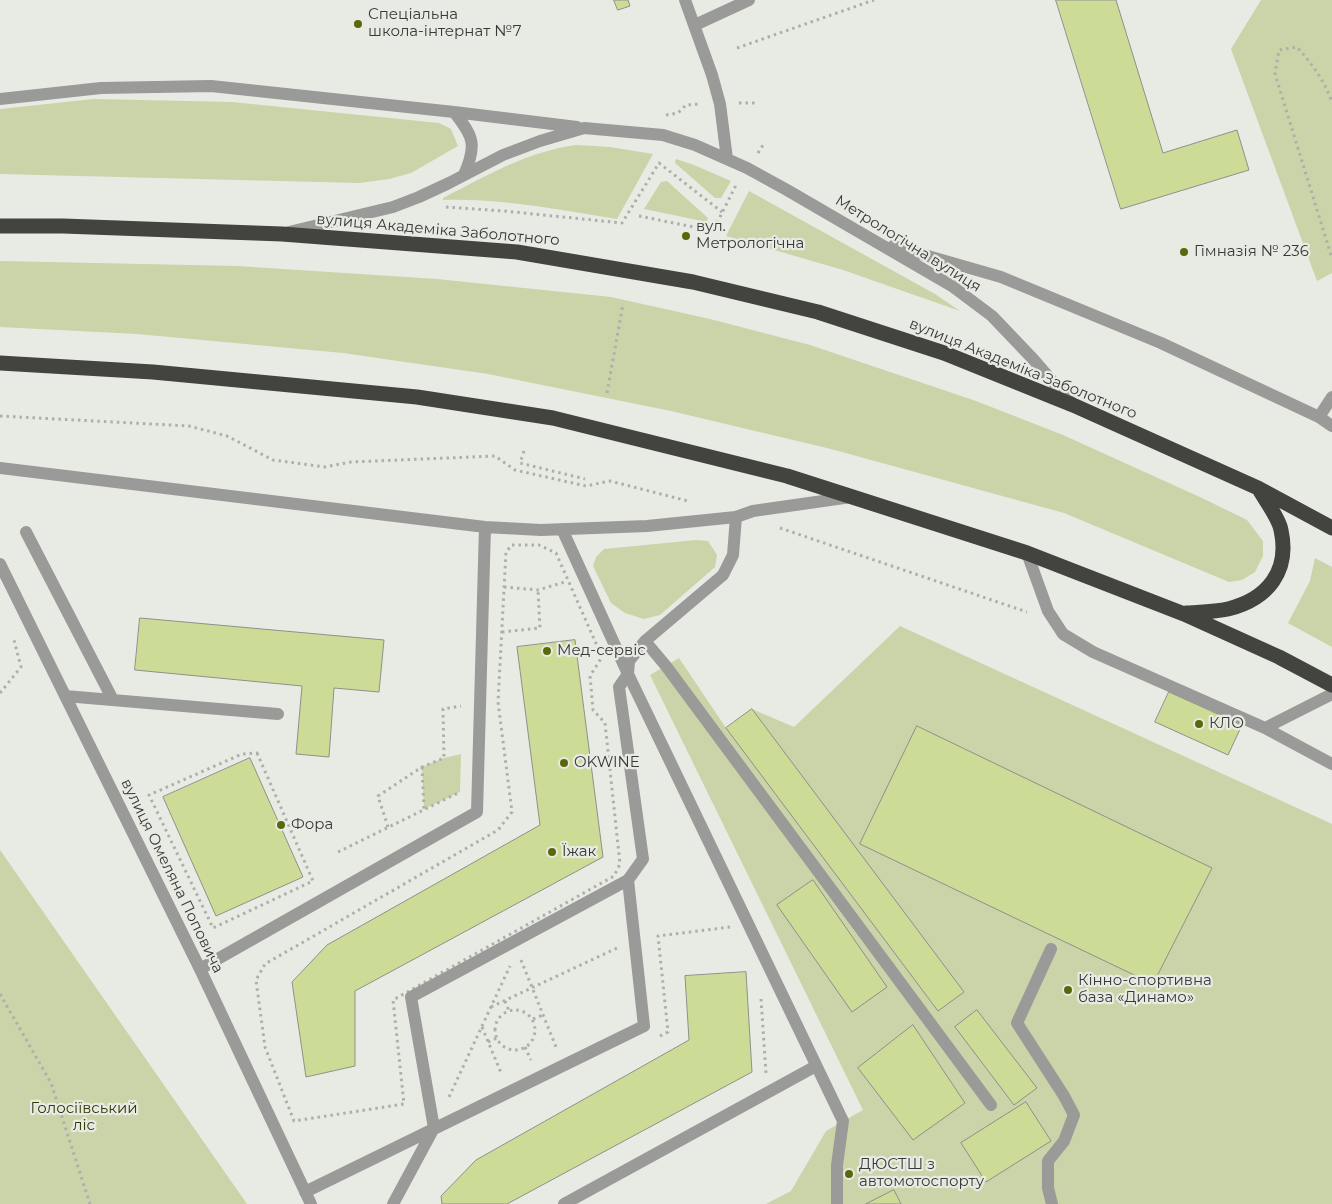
<!DOCTYPE html>
<html>
<head>
<meta charset="utf-8">
<style>
	body { margin:0 }
	canvas { display:block; background:#e8eae4 }
</style>
</head>
<body>
<canvas width="1332" height="1204"></canvas>
<script>
const context = document.querySelector('canvas').getContext('2d');
context.lineJoin = 'round';
function fill(path, color) { context.fillStyle = color; context.fill(path, 'evenodd'); }
function trace(path, color, width, dash) { context.strokeStyle = color; context.lineWidth = width; context.lineCap = dash ? 'butt' : 'round'; context.setLineDash(dash || []); context.stroke(path); }
function label(font, color, halo, rows, align = 'center') {
  context.font = font + ' Montserrat,sans-serif'; context.lineWidth = 4.5; context.setLineDash([]); context.textBaseline = 'middle'; context.strokeStyle = halo; context.fillStyle = color; for (const [text, x, y, turn = 0] of rows) {
    context.save(); context.translate(x, y); context.rotate((+turn || 0) * Math.PI / 180); context.textAlign = isNaN(turn) ? turn : align; if (halo) context.strokeText(text, 0, 0); context.fillText(text, 0, 0); context.restore();
  }
}
const green = new Path2D(`
	M1261,0H1332V273L1317,281L1231,49Z
	M94,99L232,102L439,123L451,129L458,146L411,173L389,179L359,183L0,174V109Z
	M577,145L610,147L653,154L617,219C560,210 502,198 443,200V198C486,176 528,151 577,145Z
	M676,159L694,165L731,181L721,198H715L675,163Z
	M667,181L708,218L707,222L644,209L661,182Z
	M749,191L935,294L960,311L843,270L726,236Z
	M0,261L237,266L437,279L611,297L710,319L810,345L976,401L1063,435L1202,498L1247,520L1263,541V556L1255,572L1242,580L1229,582L1064,513L831,449L671,411L488,374L343,353L137,334L0,327Z
	M696,540L708,541L717,555L715,567L660,615L644,619L625,613L611,603L593,566L596,557L604,549Z
	M1315,558L1332,567V647L1288,623L1310,581Z
	M900,626L1332,824V1204H766L791,1191L826,1131L863,1110L650,675L679,658L726,728L752,709L794,727Z
	M461,754L460,792L424,809L422,767L444,758Z
	M0,850L247,1204H0Z`);
const building = new Path2D(`
	M614,0H628L630,6L618,10Z
	M1056,0H1116L1163,153L1237,130L1249,170L1121,209Z
	M140,618L384,640L379,692L334,688L329,757L296,754L302,686L135,670Z
	M575,640L603,857L355,991V1066L306,1077L292,982L327,945L540,825L517,647Z
	M1169,692L1242,725L1228,755L1155,722Z
	M752,709L964,992L938,1011L726,728Z
	M917,726L1212,868L1153,984L860,844Z
	M250,758L303,877L216,916L163,797Z
	M813,880L887,987L852,1012L777,905Z
	M746,972L752,1072L507,1204H442L441,1196L476,1160L689,1040L685,976Z
	M977,1010L1037,1088L1014,1105L955,1027Z
	M913,1025L965,1103L913,1140L858,1068Z
	M1026,1102L1051,1141L986,1182L961,1143Z
	M894,1190L901,1204H866Z`);
const path = new Path2D(`
	M737,48L874,0
	M739,103H756
	M666,115L678,113L686,105L700,104
	M758,153L765,142
	M446,207L504,211L622,223L659,163L722,212
	M639,216L713,231L737,183
	M1331,255L1275,74L1279,50L1297,47C1312,64 1324,80 1332,102
	M607,393L623,304
	M0,416L189,426L227,436L273,460L325,467L351,462L495,456L515,470L586,486L610,481L688,501
	M524,451L520,463L585,479
	M780,528L1027,612
	M512,545H539L556,553L602,657L590,676L593,710L605,723L620,864L614,876L393,1000L404,1104L294,1121L265,1047L256,980L265,964L498,830L512,812L498,702L506,552Z
	M504,587L538,590L565,582
	M502,632L540,628L538,590
	M0,693L21,667L14,640
	M257,753L313,881L213,928L149,795L242,754Z
	M422,767L424,809
	M388,827L378,796L422,767L444,758L443,709L461,706
	M338,852L458,793
	M521,960L556,1047
	M0,994L51,1083L90,1204
	M761,999L766,1073
	M505,1001L509,1011
	M491,1007L617,948
	M495 1030a20 20 0 1 1 40 0a20 20 0 1 1-40 0Z
	M533,1019L543,1015
	M482,1027L502,1075
	M660,1036L668,1032L658,936L730,927
	M488,1042L497,1038
	M525,1047L531,1060
	M449,1097L510,966`);
const minor = new Path2D(`
	M685,0L712,75L720,104L727,159
	M695,25L749,0
	M0,99L101,88L211,86L454,112L577,127
	M454,112C474,137 477,145 464,175
	M289,232L393,207L419,197L449,183L503,155L540,141L584,128L663,135L695,145L747,168L787,190L952,286L992,316L1033,359L1073,405
	M893,246L1001,277L1161,343L1319,417L1332,426
	M1319,417L1332,397
	M0,468L485,527L541,530L647,526L736,517L753,511L851,497
	M736,517L733,555L723,575L645,641L629,661L628,674L843,1121L837,1165V1204
	M26,532L113,700
	M1027,553L1048,611L1063,634L1093,652L1265,728L1332,764
	M0,564L200,969L311,1204
	M645,641L666,666L991,1105
	M65,696L278,714
	M1265,728L1332,694
	M1051,949L1017,1023L1064,1096L1074,1115L1064,1141L1048,1161V1188L1052,1204
	M200,969L477,812L485,527
	M305,1192L644,1026L628,880L643,859L619,687L628,674L562,529
	M393,1204L434,1128L411,997L628,880
	M564,1204L816,1066`);
const highway = new Path2D(`
	M0,226H63L282,234L517,252L693,282L818,312L944,353L1073,405L1258,488L1332,528
	M0,363L153,372L417,397L553,418L787,476L1027,553L1184,614L1279,657L1332,685
	M1186,613C1200,612 1215,612 1228,609C1268,599 1290,571 1281,530C1279,518 1265,500 1259,489`);
const markers = [
	[358,24,5,"#5b670d"],
	[686,236,5,"#5b670d"],
	[1184,252,5,"#5b670d"],
	[547,651,5,"#5b670d"],
	[1199,724,5,"#5b670d"],
	[564,763,5,"#5b670d"],
	[281,825,5,"#5b670d"],
	[552,852,5,"#5b670d"],
	[1068,990,5,"#5b670d"],
	[849,1174,5,"#5b670d"]
];
const poiNames = [
	["Спеціальна",368,15],
	["школа-інтернат №7",368,32],
	["вул.",696,227],
	["Метрологічна",696,244],
	["Гімназія № 236",1194,252],
	["Мед-сервіс",557,651],
	["КЛО",1209,724],
	["OKWINE",574,763],
	["Фора",291,825],
	["Їжак",562,852],
	["Кінно-спортивна",1078,981],
	["база «Динамо»",1078,998],
	["ДЮСТШ з",859,1165],
	["автомотоспорту",859,1182]
];
const streetNames = [
	["вулиця Академіка Заболотного",438,230,5],
	["Метрологічна вулиця",908,244,32],
	["вулиця Академіка Заболотного",1023,369,22],
	["вулиця Омеляна Поповича",172,876,64]
];
const parkNames = [
	["Голосіївський",84,1109],
	["ліс",84,1126]
];
fill(green, '#cad4a8');
fill(building, '#ccdb95');
trace(building, '#8f908b', 1);
trace(path, '#adafaa', 3, [2.5, 4]);
trace(minor, '#9a9a98', 12);
trace(highway, '#43443f', 15);
for (const [x, y, r, color] of markers) { const dot = new Path2D(); dot.arc(x, y, r, 0, 2 * Math.PI); context.fillStyle = color; context.fill(dot); trace(dot, '#e8eae4', 2); }
label('15px', '#393a38', '#e8eae4', poiNames, 'left');
label('15px', '#393a38', '#e8eae4', streetNames);
label('15px', '#323a04', '#e8eae4', parkNames);
</script>
</body>
</html>
